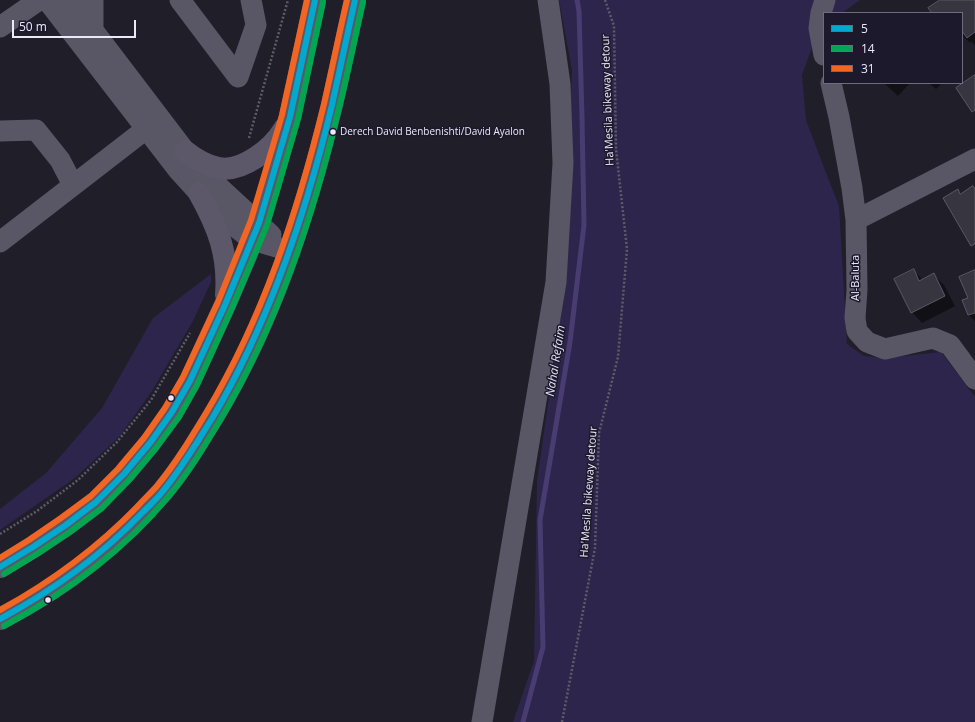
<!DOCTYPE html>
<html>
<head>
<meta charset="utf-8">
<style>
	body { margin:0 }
	#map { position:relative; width:975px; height:722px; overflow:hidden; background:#201e29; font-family:"Open Sans",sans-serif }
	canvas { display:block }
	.legend { position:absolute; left:823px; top:12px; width:140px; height:72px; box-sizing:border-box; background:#1d192d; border:1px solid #6f6c7e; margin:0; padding:5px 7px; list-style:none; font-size:12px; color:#ebe8f7 }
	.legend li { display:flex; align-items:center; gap:8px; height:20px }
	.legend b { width:20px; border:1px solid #6f6c7e }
	.scale { position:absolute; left:12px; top:20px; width:124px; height:18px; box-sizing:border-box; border:2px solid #ebe8f7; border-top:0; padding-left:5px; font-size:12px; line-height:14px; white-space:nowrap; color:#ebe8f7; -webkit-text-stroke:3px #1d192d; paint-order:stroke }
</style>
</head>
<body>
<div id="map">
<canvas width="975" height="722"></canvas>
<ul class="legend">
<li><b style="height:5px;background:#00a9ce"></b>5</li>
<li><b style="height:5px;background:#00a651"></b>14</li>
<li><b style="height:5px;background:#f26522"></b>31</li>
</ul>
<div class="scale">50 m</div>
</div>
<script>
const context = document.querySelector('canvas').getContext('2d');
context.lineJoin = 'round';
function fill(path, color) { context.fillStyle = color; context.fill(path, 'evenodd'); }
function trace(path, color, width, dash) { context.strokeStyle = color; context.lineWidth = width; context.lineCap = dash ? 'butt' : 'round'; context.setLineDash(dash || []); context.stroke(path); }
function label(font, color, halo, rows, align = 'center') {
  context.font = font + ' "Open Sans",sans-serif'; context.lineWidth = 3; context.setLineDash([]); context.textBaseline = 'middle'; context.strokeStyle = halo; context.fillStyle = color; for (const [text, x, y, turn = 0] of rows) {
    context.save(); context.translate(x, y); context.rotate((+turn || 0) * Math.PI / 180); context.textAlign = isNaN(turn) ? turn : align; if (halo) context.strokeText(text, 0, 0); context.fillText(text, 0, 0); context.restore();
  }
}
const green = new Path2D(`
	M559,0H860L842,13H824L814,42L802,75L806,120L823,165L839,206L847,344L864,356L884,358L941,352L975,397V722H513L534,661L537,481L562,305L572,70Z
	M211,274V282L193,321L152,391L120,436L75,478L0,530V509L46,473L102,408L153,318Z`);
const shadow = new Path2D(`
	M942,0H975V45L971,41L970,43L962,35V13H933Z
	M884,83H910L898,96Z
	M929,83H942L936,89Z
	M914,271L923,280L934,275L944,285L955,306L922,323L912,312Z
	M975,272V321L969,315L963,301L970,298Z`);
const stream = new Path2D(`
	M523,722L543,647L540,520L570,342L584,225L582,117L579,11L577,0`);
const building = new Path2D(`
	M940,0H975V32L967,38L962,31V13H932L928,8Z
	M975,75V110L972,112L956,88Z
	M973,186L975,189V244L971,246L943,198L958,189L960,194Z
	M914,269L919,281L934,273L945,296L911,313L894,279Z
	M975,270V313L968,315L962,300L968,298L959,277Z`);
const path = new Path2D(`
	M249,138L288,0
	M0,534L37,511L78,480L117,442L151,400L190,333
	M562,722L595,548L599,433L618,357L627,249L616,149L614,26L605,0`);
const minor = new Path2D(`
	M47,0L179,171L199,193L212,207L224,218L252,240L290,251
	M70,0L185,151L220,188L271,235
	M93,0V31
	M180,0L238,77L256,25L251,0
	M0,27L39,0
	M824,55L819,28L821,13L825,0
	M831,83L839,117L852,188L856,220L857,290L855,318L857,331L867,342L885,349L933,338L950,345L975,379
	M0,131L36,130L60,160L73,185
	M856,220L975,159
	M0,242L146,129
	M482,722L556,282L563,163L560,84L548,0`);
const major = new Path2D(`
	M185,151C195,159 205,165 218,168C242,173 273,148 284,129
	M199,193C218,227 229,255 226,295
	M0,567L33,547L66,525L96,502L124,474L150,443L172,412L190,381L225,305L246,256L259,223L290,117L315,0
	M0,619C13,612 26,605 39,597C78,573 114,543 145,510C151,504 157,498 163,491C178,473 191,453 203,433C267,334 304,219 332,105C340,70 347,35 355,0`);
const bus1 = new Path2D(`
	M0,567L33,547L66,525L96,502L124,474L150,443L172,412L190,381L225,305L259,223L290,117L315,0
	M0,619C54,590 100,557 142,513C149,506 157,499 163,491C182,468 197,442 213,417C270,321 306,214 332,105C340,70 347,35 355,0`);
const bus2 = new Path2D(`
	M4,574L37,554L70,532L102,508L130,479L156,448L179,417L197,385L232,308L267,225L298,119L323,2
	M4,626C66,593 123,551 168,497C188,474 203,448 219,422C277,325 313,218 339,108C348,73 355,37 363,2`);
const bus3 = new Path2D(`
	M0,558L29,540L61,518L91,496L118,469L144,438L165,408L183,377L218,302L251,220L282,115L307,0
	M0,610C51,582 96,549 137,507C143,500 151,493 157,486C176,463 191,438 206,413C263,318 298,211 324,104C332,69 339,34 347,0`);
const markers = [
	[333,132,3.5,"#ebe8f7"],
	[171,398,3.5,"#ebe8f7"],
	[48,600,3.5,"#ebe8f7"]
];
const busNames = [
	["Derech David Benbenishti/David Ayalon",340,132]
];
const streetNames = [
	["Ha'Mesila bikeway detour",608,100,-92],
	["Al-Baluta",856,278,-90],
	["Ha'Mesila bikeway detour",589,492,-86]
];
const waterNames = [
	["Nahal Refaim",556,361,-81]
];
fill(green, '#2e254c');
fill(shadow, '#0007');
trace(stream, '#493c71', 5);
fill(building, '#37353f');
trace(building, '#5a5863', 1);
trace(path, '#5e5c67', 2.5, [2, 2]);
trace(minor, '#595665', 21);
trace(major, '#5c5869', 22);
trace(bus1, '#00a9ce', 6);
trace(bus2, '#00a651', 6);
trace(bus3, '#f26522', 6);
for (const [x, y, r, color] of markers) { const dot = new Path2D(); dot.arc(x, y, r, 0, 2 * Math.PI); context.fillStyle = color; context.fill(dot); trace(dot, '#1d192d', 1.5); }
label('10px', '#ebe8f7', '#1d192d', busNames, 'left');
label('11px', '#ebe8f7', '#1d192d', streetNames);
label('italic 12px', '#e2e0f2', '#1d192d', waterNames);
</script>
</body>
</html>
